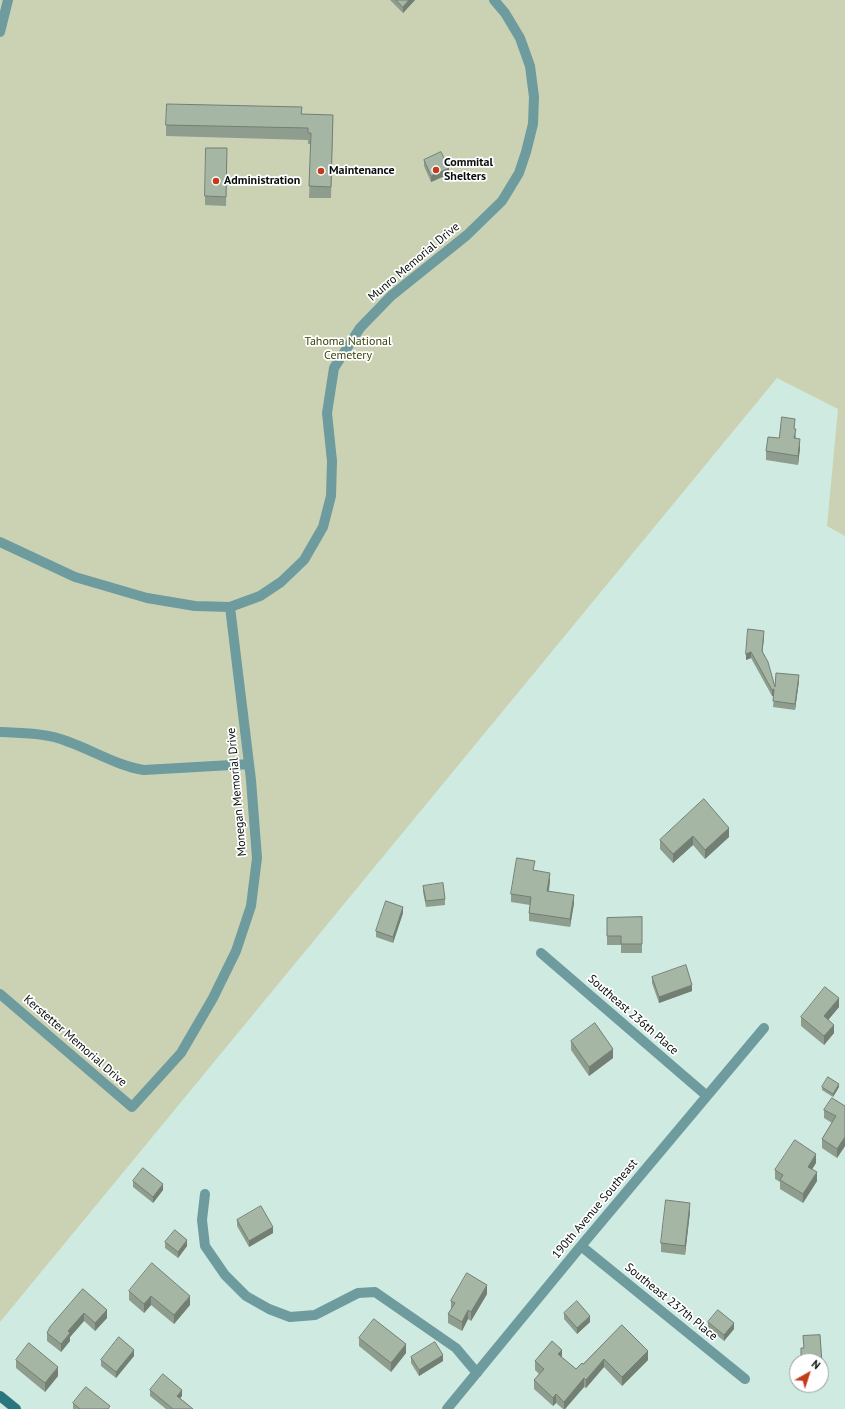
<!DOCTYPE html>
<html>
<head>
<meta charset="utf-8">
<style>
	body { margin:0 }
	#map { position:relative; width:845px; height:1409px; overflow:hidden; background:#cfeae1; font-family:"PT Sans",sans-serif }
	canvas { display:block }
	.north { position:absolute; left:789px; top:1353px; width:40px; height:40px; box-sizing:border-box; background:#fff; border:1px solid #9b9f9e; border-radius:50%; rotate:39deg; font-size:11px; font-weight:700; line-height:16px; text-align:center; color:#060e0c }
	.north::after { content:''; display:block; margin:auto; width:14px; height:18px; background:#c53b19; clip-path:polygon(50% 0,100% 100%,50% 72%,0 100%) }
</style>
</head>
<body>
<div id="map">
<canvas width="845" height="1409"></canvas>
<div class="north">N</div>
</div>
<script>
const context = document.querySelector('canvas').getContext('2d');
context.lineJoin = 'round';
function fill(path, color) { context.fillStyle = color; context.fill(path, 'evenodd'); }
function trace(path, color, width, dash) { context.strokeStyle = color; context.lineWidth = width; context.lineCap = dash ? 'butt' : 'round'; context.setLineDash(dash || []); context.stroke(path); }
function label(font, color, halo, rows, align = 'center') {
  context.font = font + ' "PT Sans",sans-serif'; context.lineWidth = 3.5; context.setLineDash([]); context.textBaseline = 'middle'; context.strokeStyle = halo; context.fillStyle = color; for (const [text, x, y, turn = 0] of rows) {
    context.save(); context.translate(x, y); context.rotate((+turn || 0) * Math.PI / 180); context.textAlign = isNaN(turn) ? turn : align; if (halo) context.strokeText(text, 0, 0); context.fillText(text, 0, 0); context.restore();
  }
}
const green = new Path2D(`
	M0,0H845V536L827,526L838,409L777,378L0,1322Z`);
const street = new Path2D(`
	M0,32L8,0
	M0,542L75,577L147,598L195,606L230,607L260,596L281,582L304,560L323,527L331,496L332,461L327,413L334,368L360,328L391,296L467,235L502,201L519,173L526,152L533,124L534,97L530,66L520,38L505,13L494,0
	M0,732C24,733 47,733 69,742C94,751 118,766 144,770L249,764
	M541,953L707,1096
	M0,994L132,1107L181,1053L213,998L236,951L251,906L257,858L251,780L230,607
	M205,1194L202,1220L205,1246L225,1275L246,1296L269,1309L290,1317L315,1315L358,1293L375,1292L456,1348L477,1373
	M581,1246L745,1379
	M447,1409L581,1246L764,1028`);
const secondary = new Path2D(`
	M0,1396L16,1409`);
const wall = new Path2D(`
	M390,0H415L403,13Z
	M302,114L333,115L331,198H309L311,144H308V140L166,136V125Z
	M227,157L226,206L205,205V196Z
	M424,160L449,174L431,182L424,166Z
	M795,429L796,438L800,448L798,465L766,460V451L779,438Z
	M764,637L762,652L775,687L799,681L795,710L773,707L774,696H772L751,658L746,660V654Z
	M704,799L729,837L705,859L693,845L673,863L660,849V840Z
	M534,871L550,881L549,892L574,903L570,927L529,921V913L530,905L511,902V894Z
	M423,886L445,899V905L426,907L423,892Z
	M403,913L393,943L376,937V931Z
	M642,917V953H621V945H607V918Z
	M652,977L692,991L659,1003L652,983Z
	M839,1007L828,1020L834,1033L824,1045L801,1026V1017Z
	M571,1041L613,1058L589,1076L571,1050Z
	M822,1087H839L833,1097L822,1090Z
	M845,1106V1146L837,1158L822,1148V1139L832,1123L824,1118V1110Z
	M816,1163L812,1169L817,1181L803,1203L780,1189V1182L775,1179V1170Z
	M133,1181L163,1190L153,1203L133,1187Z
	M690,1212L685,1255L661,1252V1243Z
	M237,1220L273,1233L249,1247L237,1226Z
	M165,1242L187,1246L178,1258L165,1248Z
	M83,1289L107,1318L95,1331L84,1321L70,1337V1341L61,1352L47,1341V1333Z
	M129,1291L190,1305L174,1324L151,1305L144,1313L129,1300Z
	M487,1294L471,1321L468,1319L462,1331L448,1323V1314L451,1309V1301Z
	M564,1313L590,1322L577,1334L564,1319Z
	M708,1322L734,1329L724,1341L708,1328Z
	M622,1325L648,1360L622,1386L604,1367L586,1388L584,1387L565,1409H563L556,1403L553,1406L534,1389V1380L539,1374L535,1370V1361L562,1358L576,1369L583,1364Z
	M820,1335L823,1385L802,1386V1385H821V1361H801V1348H804L803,1336Z
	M359,1338L406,1353L391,1372L359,1346Z
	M134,1356L116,1378L101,1366V1360Z
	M411,1357L443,1361L419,1376L411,1363Z
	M16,1360L58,1376L45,1392L16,1368Z
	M150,1390L182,1396L180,1398L193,1409H166L150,1396Z
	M73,1403L110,1409H73Z`);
const shadedWall = new Path2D(`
	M409,0H415L403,13V7Z
	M449,168V174L431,182V176Z
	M800,439V448L798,465V456Z
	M764,631V637L762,657V651Z
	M751,652V658L746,660V654Z
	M799,675V681L795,710V704Z
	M774,689V695L772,696V690Z
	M729,828V837L705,859V850Z
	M693,836V845L673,863V854Z
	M550,873V881L547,899V891Z
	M574,895V903L570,927V919Z
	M403,907V913L393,943V937Z
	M692,985V991L659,1003V997Z
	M839,998V1007L824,1025V1016Z
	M834,1025V1033L824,1045V1036Z
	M613,1049V1058L589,1076V1067Z
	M839,1084V1087L833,1097V1094Z
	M845,1137V1146L837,1158V1149Z
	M816,1154V1163L808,1176V1167Z
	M817,1172V1181L803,1203V1194Z
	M163,1184V1190L153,1203V1197Z
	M690,1203V1212L685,1255V1246Z
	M273,1227V1233L249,1247V1241Z
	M187,1240V1246L178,1258V1252Z
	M487,1285V1294L471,1321V1312Z
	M151,1296V1305L144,1313V1304Z
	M190,1296V1305L174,1324V1315Z
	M107,1310V1318L95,1331V1323Z
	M468,1310V1319L462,1331V1322Z
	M84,1313V1321L70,1337V1341L61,1352V1344L68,1331Z
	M590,1316V1322L577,1334V1328Z
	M734,1323V1329L724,1341V1335Z
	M406,1344V1353L391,1372V1363Z
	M134,1350V1356L116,1378V1372Z
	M562,1350V1359L558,1354Z
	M648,1351V1360L622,1386V1377Z
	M443,1355V1361L419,1376V1370Z
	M604,1359V1367L586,1388V1380Z
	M58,1367V1376L45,1392V1383Z
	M584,1378V1387L565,1409H564V1402Z
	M182,1390V1396L177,1402V1396Z
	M556,1394V1403L553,1406V1398Z`);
const building = new Path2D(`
	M396,0H409L403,7Z
	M167,104L302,107L301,114L333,115L331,187L309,186L311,133H308V128L166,125Z
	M206,148H227L226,197L205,196Z
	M441,152L449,168L431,176L424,160Z
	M782,417L795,419L794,429H796L794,438L800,439L798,456L766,451L768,437L779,438Z
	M748,629L764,631L762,651L768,662L775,687L776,673L799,675L795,704L773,701L774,689L772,690L751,652L746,654Z
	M704,799L729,828L705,850L693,836L673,854L660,840Z
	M517,858L535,861L533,870L550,873L547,891L574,895L570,919L529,913L531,897L511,894Z
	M443,883L445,899L426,901L423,886Z
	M386,901L403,907L393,937L376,931Z
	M642,917V944H621V936H607V918Z
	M686,965L692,985L659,997L652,977Z
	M825,987L839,998L824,1016L834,1025L824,1036L801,1017Z
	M595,1023L613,1049L589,1067L571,1041Z
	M828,1077L839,1084L833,1094L822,1087Z
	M832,1098L845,1106V1137L837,1149L822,1139L836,1116L824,1110Z
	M795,1140L816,1154L808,1167L817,1172L803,1194L780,1180L783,1175L775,1170Z
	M143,1168L163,1184L153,1197L133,1181Z
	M666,1200L690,1203L685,1246L661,1243Z
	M261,1206L273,1227L249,1241L237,1220Z
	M175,1230L187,1240L178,1252L165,1242Z
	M152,1263L190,1296L174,1315L151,1296L144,1304L129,1291Z
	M467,1273L487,1285L471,1312L468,1310L462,1322L448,1314L455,1303L451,1301Z
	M83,1289L107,1310L95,1323L84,1313L68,1331L70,1333L61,1344L47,1333L50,1327Z
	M577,1301L590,1316L577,1328L564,1313Z
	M718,1310L734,1323L724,1335L708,1322Z
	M374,1319L406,1344L391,1363L359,1338Z
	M622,1325L648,1351L622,1377L604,1359L586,1380L584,1378L564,1402L556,1394L553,1398L534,1380L544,1369L535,1361L552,1341L562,1350L558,1354L576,1369L582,1363L583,1364Z
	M820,1335L823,1376H821V1361H801V1348H804L803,1336Z
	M119,1337L134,1350L116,1372L101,1360Z
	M435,1342L443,1355L419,1370L411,1357Z
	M29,1343L58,1367L45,1383L16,1360Z
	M163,1374L182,1390L177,1396L193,1409H173L150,1390Z
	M86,1387L110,1406L108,1409H80L73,1403Z`);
const markers = [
	[436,170,4,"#c53b19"],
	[321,171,4,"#c53b19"],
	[216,181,4,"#c53b19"]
];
const poiNames = [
	["Commital",444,163],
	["Shelters",444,177],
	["Maintenance",329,171],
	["Administration",224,181]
];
const streetNames = [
	["Munro Memorial Drive",414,262,-40],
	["Monegan Memorial Drive",237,792,-95],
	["Southeast 236th Place",633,1015,41],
	["Kerstetter Memorial Drive",75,1041,41],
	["190th Avenue Southeast",595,1209,-50],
	["Southeast 237th Place",671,1302,39]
];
const parkNames = [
	["Tahoma National",348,342],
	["Cemetery",348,356]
];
fill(green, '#cbd2b4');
trace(street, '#6d9b9e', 10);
trace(secondary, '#29777c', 10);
fill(wall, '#8e9d8e');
fill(shadedWall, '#747f74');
fill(building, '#a5b6a5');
trace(building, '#747f74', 1);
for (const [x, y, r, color] of markers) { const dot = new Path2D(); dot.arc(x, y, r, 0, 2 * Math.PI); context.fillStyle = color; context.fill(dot); trace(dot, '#fff', 1.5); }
label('bold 12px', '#060e0c', '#fff', poiNames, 'left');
label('12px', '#060e0c', '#fff', streetNames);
label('12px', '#3a4306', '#fff', parkNames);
</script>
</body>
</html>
